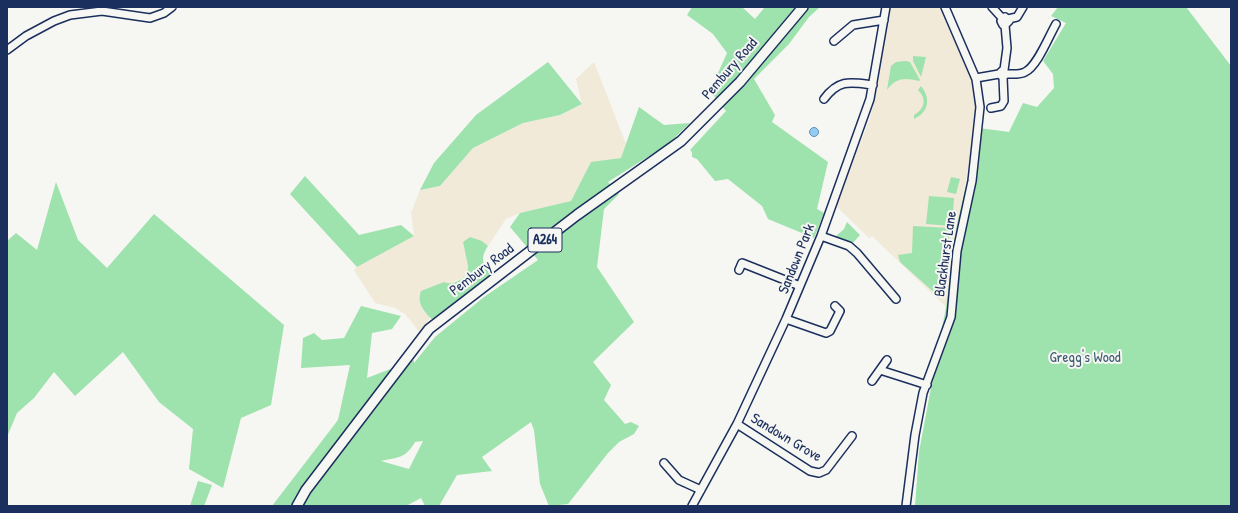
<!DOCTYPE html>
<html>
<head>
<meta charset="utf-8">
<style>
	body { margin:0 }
	#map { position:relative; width:1238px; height:513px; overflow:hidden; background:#f6f6f2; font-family:"Patrick Hand",sans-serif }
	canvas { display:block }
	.frame { position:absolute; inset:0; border:8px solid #1b2f5e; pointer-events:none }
</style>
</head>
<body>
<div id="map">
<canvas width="1238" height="513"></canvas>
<div class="frame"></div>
</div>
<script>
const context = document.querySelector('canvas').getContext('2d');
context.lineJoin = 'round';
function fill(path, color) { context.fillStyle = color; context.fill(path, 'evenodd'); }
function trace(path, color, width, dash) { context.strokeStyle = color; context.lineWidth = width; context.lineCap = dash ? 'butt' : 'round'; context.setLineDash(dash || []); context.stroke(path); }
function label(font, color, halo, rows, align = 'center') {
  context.font = font + ' "Patrick Hand",sans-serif'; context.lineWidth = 4; context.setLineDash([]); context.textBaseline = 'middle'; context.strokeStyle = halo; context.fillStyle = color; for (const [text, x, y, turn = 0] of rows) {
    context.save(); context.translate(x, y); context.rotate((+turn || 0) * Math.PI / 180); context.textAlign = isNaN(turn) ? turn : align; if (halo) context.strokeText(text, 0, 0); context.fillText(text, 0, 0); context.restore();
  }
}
const built = new Path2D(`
	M890,7H940L971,68L976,116L967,176L951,260L946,307L872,236L869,238L836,206L870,118L878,84Z
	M594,62L626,144L621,158L591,163L571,201L520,213L506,219L488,246L482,241H463L468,266L467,275L450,284L421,308L430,318L420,333L405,314L395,308L375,303L354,270L357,267L414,236L411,213L420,190L440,186L473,148L523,123L560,115L582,104L576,79Z`);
const green = new Path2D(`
	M692,7H742L755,19L765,7H820L809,17L789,44L754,79L775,115L772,122L828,162L817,209L824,213L814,238L768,219L762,206L728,179L715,181L697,159L692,157V152L690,150L726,111L710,91L727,53L713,34L687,15Z
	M1058,7H1186L1231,66V506H915L919,452L946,307L956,229L979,128L1009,132L1023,103L1037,107L1054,88L1053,74L1043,61L1066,23L1051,16Z
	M913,56L926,57L921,77L913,61Z
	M906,61L910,62L920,80L919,81C905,77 895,78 887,90L891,66L896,62Z
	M548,62L582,104L560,115L523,123L473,148L440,186L420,190L434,163L476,115Z
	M921,86C931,98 929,112 914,119V115C925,109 927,99 918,90Z
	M639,107L664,125L690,123L668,144L608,182L619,194L604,209L597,267L634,322L593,362L611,385L604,400L625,424L631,422L639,426L634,434L619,442L608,453L568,504L549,506L540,484L534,430L531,422L482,457L492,471L457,475L439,506H425L421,498L406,506H272L338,420L350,365L301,368L303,338L314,333L322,340L344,338L361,306L401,316L392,329L372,333L367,378L414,360V363L435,337L484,297L538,260L510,227L520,213L571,201L591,162L621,158ZM423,441L409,469L381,461C398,457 405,459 415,442Z
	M305,176L359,235L401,225L414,236L357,267L290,194Z
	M951,177L960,179L956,194L947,192Z
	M56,182L78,240L107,268L154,214L284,325L271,405L241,418L223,488L189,469L193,429L159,402L123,352L75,396L54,372L34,398L17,413L7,437V241L16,233L37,250Z
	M929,196L954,198L952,226L926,224Z
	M847,222L860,235L852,244L835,237L844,229Z
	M913,226L950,228L948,256H943L942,295L938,296L900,262L898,255L912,253Z
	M470,237L482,241L488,246C478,261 485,265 493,279L436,323C426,314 416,305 421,291L444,282C454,286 459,280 467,275L468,266L463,242Z
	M198,481L212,485L204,506H190Z`);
const water = new Path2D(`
	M809.5 132a4.5 4.5 0 1 1 9 0a4.5 4.5 0 1 1-9 0Z`);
const minor = new Path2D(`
	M992,7L1002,18
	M1008,19L1017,17L1023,7
	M834,41L853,25L884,20
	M7,50L26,36L54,21L70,15L102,11L150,18L164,13L172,7
	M1004,70L1007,48L1005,25L1009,21L1005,17L1001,21L1003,25H1005
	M1006,74L1003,70L999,74L1003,77L1006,74C1012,74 1020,75 1025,72C1037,67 1049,36 1056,24
	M976,78L999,74
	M824,99C839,79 850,82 873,85
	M991,108L1001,106L1004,101L1003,77
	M821,236L849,246L857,253L896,299
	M739,270L742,263L800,286
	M786,319L826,333L830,331L840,311L835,306
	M880,370L927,385
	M872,381L887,360
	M737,424L810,471L819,473L826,470L852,436
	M664,463L679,480L701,490
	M692,506L737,424L786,319L821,236L870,99L886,7
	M906,506L915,435L923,393L951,317L957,251L972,181L980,107L976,79L945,7`);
const major = new Path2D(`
	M297,506L306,490L429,329L577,215L681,141L740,82L803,7`);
const shields = [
	[545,240,34]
];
const shieldNames = [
	["A264",545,240]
];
const streetNames = [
	["Pembury Road",730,69,-49],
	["Blackhurst Lane",946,254,-82],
	["Sandown Park",797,259,-68],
	["Pembury Road",482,270,-37],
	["Sandown Grove",786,438,31]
];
const parkNames = [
	["Gregg's Wood",1085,358]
];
fill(built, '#f1ead8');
fill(green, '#9ee2ad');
fill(water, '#94cdf3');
trace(water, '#648eb7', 1);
trace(minor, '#1b2f5e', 10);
trace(major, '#1b2f5e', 12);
trace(minor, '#f6f6f2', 7);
trace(major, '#f6f6f2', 9);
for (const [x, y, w] of shields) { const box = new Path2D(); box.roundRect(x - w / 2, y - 12, w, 24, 3); context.fillStyle = '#f6f6f2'; context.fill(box); trace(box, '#1b2f5e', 1); }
label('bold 14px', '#1b2f5e', null, shieldNames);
label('15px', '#1b2f5e', '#f6f6f2', streetNames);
label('15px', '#3c5c72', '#f6f6f2', parkNames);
</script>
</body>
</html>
